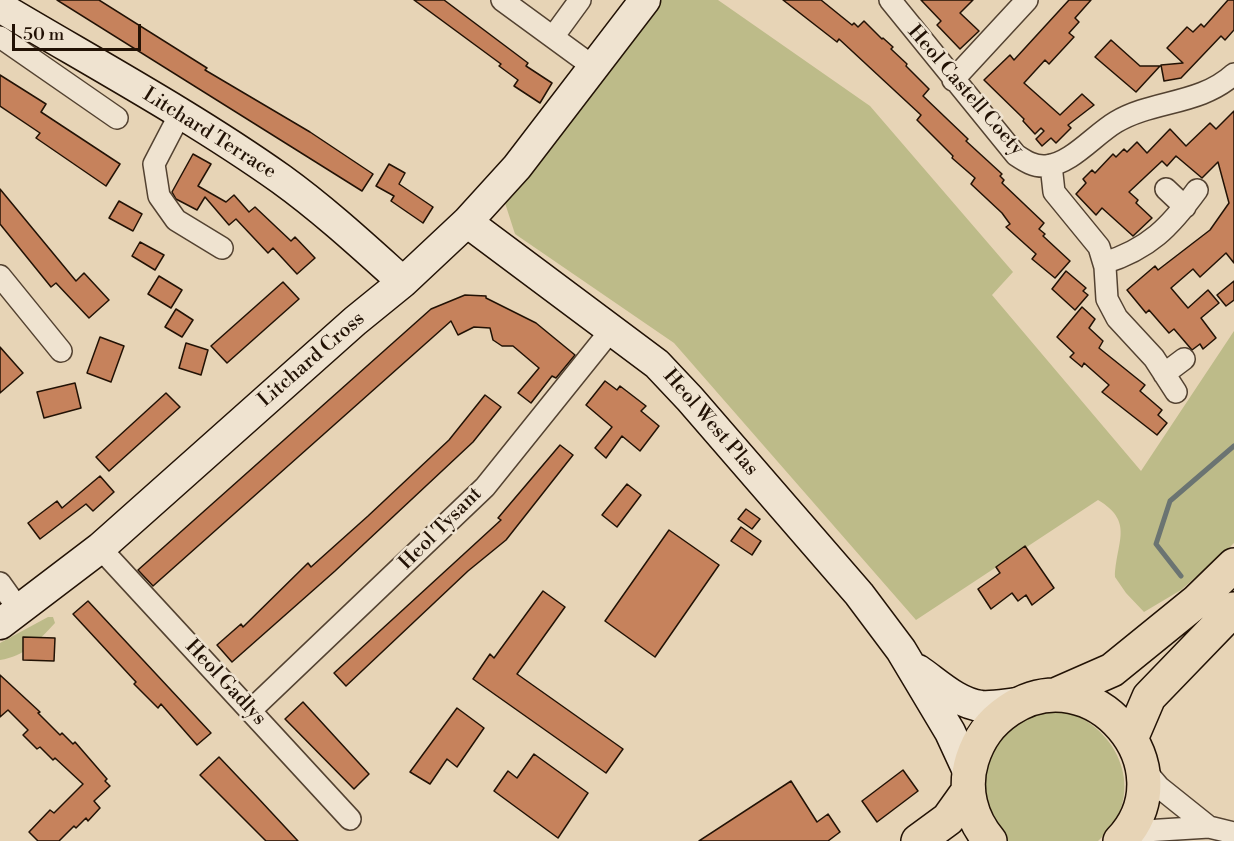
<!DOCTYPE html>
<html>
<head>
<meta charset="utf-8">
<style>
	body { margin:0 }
	#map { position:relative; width:1234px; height:841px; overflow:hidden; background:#e7d4b6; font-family:"Libre Bodoni",serif }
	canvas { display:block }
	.scale { position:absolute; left:12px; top:24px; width:129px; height:27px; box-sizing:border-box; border:3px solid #221205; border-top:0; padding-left:8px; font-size:18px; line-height:21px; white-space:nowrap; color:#221205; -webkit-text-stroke:4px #efe3d0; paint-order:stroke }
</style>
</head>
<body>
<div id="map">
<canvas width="1234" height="841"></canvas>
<div class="scale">50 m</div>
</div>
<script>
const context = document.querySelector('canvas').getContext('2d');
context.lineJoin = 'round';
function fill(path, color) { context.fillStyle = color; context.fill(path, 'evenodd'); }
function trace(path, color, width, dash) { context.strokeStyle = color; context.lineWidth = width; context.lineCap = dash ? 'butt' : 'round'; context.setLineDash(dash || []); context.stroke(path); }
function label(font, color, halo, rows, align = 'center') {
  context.font = font + ' "Libre Bodoni",serif'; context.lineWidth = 5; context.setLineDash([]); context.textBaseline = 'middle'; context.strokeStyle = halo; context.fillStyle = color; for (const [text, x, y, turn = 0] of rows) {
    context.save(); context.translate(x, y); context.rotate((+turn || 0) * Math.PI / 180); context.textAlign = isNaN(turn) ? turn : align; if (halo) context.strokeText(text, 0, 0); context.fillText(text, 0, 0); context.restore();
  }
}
const green = new Path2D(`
	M645,0H718L870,106L1013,272L992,295L1141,471L1234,331V543L1230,547L1181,590L1144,612L1126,593L1115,577C1116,542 1135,522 1098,500L916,620L674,343L515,234L505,203L595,68Z
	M48,617H53L55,623C37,642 25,656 0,660V643Z
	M1068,712C1123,732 1147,799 1098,841H1001L986,824L979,759L1027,713Z`);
const stream = new Path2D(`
	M1181,576L1156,544L1170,501L1234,446`);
const building = new Path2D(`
	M57,0H99L207,68L205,70L310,132L373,174L362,191Z
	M414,0H444L528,63L526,66L552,83L540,103L514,86L518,80L499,66L501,64Z
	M783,0H821L852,25L854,23L858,27L864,21L882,39L883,38L893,47L891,49L907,64L906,66L929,89L923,96L968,139L966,141L1002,174L1000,176L1004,180L1002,183L1044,223L1039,229L1045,234L1043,236L1070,261L1055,278L1032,259L1036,254L1006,227L1010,224L1002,213L971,184L975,178L952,158L953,156L917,120L921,115L839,39L837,42Z
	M921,0H973L960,13L979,31L960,49L937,25L941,21Z
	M1069,0H1091L1075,18L1079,22L1069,33L1074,37L1049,64L1045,60L1024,83L1060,115L1082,94L1094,105L1068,125L1071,128L1056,143L1051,138L1042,146L1036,139L1044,131L1041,128L1035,134L1023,121L1024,119L984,80L1010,55L1014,60Z
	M1228,0H1234V30L1225,40L1221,36L1181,78L1164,81L1161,65L1183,63L1167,48L1187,27L1193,32L1201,24L1204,27Z
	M1111,40L1140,66H1160L1136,92L1095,57Z
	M0,75L46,104L41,112L120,164L106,186L36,138L40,133L0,106Z
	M1234,111V263L1226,253L1200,277L1193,269L1171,288L1188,308L1208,290L1219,303L1201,318L1216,338L1203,349L1200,344L1192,350L1174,329L1169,333L1149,310L1146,313L1127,290L1155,266L1158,270L1210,230L1229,203L1218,162L1202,178L1176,156L1167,166L1162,161L1129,192L1138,200L1136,203L1152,218L1133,236L1102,208L1096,215L1076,194L1086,183L1083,179L1092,170L1095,173L1113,154L1116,157L1124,149L1127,152L1137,142L1147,153L1170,129L1186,146L1210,123L1216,129Z
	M193,154L211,164L198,186L226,202L234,195L249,212L255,207L291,241L295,237L315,258L297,274L273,248L268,253L236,219L229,225L205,197L197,210L176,199L172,192Z
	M389,164L405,173L399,184L433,207L423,223L391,201L394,196L376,186Z
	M0,189L76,281L84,273L109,300L89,318L56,283L51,287L0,224Z
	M119,201L142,214L133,231L109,218Z
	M140,242L164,255L155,270L132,256Z
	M1066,271L1086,288L1083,291L1088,295L1075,310L1052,289Z
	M159,276L182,290L171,308L148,294Z
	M1234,281V300L1226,306L1217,295Z
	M283,282L299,299L227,363L211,346Z
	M465,295L486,296V298L536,323L575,355L556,378L552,376L531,403L518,393L539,368L513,346H502L493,340L490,328L474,327L458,335L451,321L153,586L138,570L431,309Z
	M1082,307L1095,319L1089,328L1103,341L1099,348L1145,385L1140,391L1162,410L1158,415L1167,423L1157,435L1102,392L1109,385L1084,363L1082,367L1070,357L1074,353L1057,337Z
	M176,309L193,320L182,337L165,327Z
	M100,337L124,346L111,382L87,373Z
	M186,343L208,350L201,375L179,368Z
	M0,347L23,373L0,393Z
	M605,381L617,390L620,386L646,406L641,411L659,426L640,451L622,436L606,458L595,448L612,427L586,405Z
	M75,383L81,408L44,418L37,392Z
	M166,393L180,407L109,471L96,457Z
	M485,395L501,407L473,442L335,571L232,662L217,645L241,624L243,627L308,563L311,567L368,516L449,440Z
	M560,445L573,455L506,540L468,571L346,686L334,673L501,520L498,518Z
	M100,476L114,492L93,511L86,504L40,539L28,523L57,501L62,508Z
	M627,484L641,495L617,527L602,515Z
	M746,509L760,519L752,529L738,519Z
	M741,527L761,541L752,555L731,541Z
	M669,530L719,565L655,657L605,621Z
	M1025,546L1054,588L1032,605L1026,595L1018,601L1012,593L991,609L978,589L1000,573L996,567Z
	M543,591L565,607L517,674L623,749L606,773L473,679L490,654L494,658Z
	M88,601L211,733L197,745L161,704L158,708L134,684L136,682L73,614Z
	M23,637L55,638L54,661L23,660Z
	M0,675L40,712L38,713L60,735L62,733L73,744L75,742L107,779L105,781L110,786L94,801L100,808L88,821L86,818L76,828L74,826L59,841H38L29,832L50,810L54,813L83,784L55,758L53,760L40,747L37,749L23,735L28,730L8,710L0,717Z
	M303,702L369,774L354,789L285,719Z
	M457,708L484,728L457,767L447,759L430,784L410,772Z
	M534,754L588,793L558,838L494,791L508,771L517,778Z
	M219,757L258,798L298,841H266L200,775Z
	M903,770L918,791L877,822L862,801Z
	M791,781L817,822L828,814L840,832L828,841H699Z`);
const street = new Path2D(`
	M502,0L595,68
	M890,0L1016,155C1025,161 1034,167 1046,166C1071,164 1094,135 1116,122C1153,100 1200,105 1234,74
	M0,37L117,118
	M553,37L580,0
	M953,80L1027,0
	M180,114L154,164L159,196L176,220L222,248
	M1051,165L1054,192L1099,247L1105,267L1107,299L1117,318L1154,358L1176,392
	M1166,189L1185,207
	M1104,263C1149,249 1170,227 1197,190
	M0,276L61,351
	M1164,374L1184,359
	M100,548L350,819
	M0,583L20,611
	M250,711L485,487L612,329
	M1142,767L1159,787L1209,827
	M1129,832L1209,827L1234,833`);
const secondary = new Path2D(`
	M0,7C94,63 192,116 281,179C324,210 364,247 403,282
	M467,222L657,364L690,399L859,594L901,650L950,732L968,771
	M0,624L100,548L355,321L403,282L467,222L517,167L645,0
	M918,670C937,683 957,703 981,706C993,707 1007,704 1019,703`);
const primary = new Path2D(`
	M1055,695L1112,670L1197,601L1234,565
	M1131,739L1149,697L1234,609
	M918,841L948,819L968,791
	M990,841C971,819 963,789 972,760C979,738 990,723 1009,710C1092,654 1190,768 1120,841`);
const streetNames = [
	["Heol Castell Coety",965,91,49],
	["Litchard Terrace",209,134,32],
	["Litchard Cross",312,360,-41],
	["Heol West Plas",710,423,49],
	["Heol Tysant",441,529,-45],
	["Heol Gadlys",225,683,47]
];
fill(green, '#bdbb89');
trace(stream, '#6b7472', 5);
fill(building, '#c6825c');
trace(building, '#221205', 1.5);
trace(street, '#534231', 24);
trace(secondary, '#221205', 33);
trace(primary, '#221205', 36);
trace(street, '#efe3d0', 21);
trace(secondary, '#efe3d0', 30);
trace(primary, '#e7d4b6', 33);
label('20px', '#221205', '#efe3d0', streetNames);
</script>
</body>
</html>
